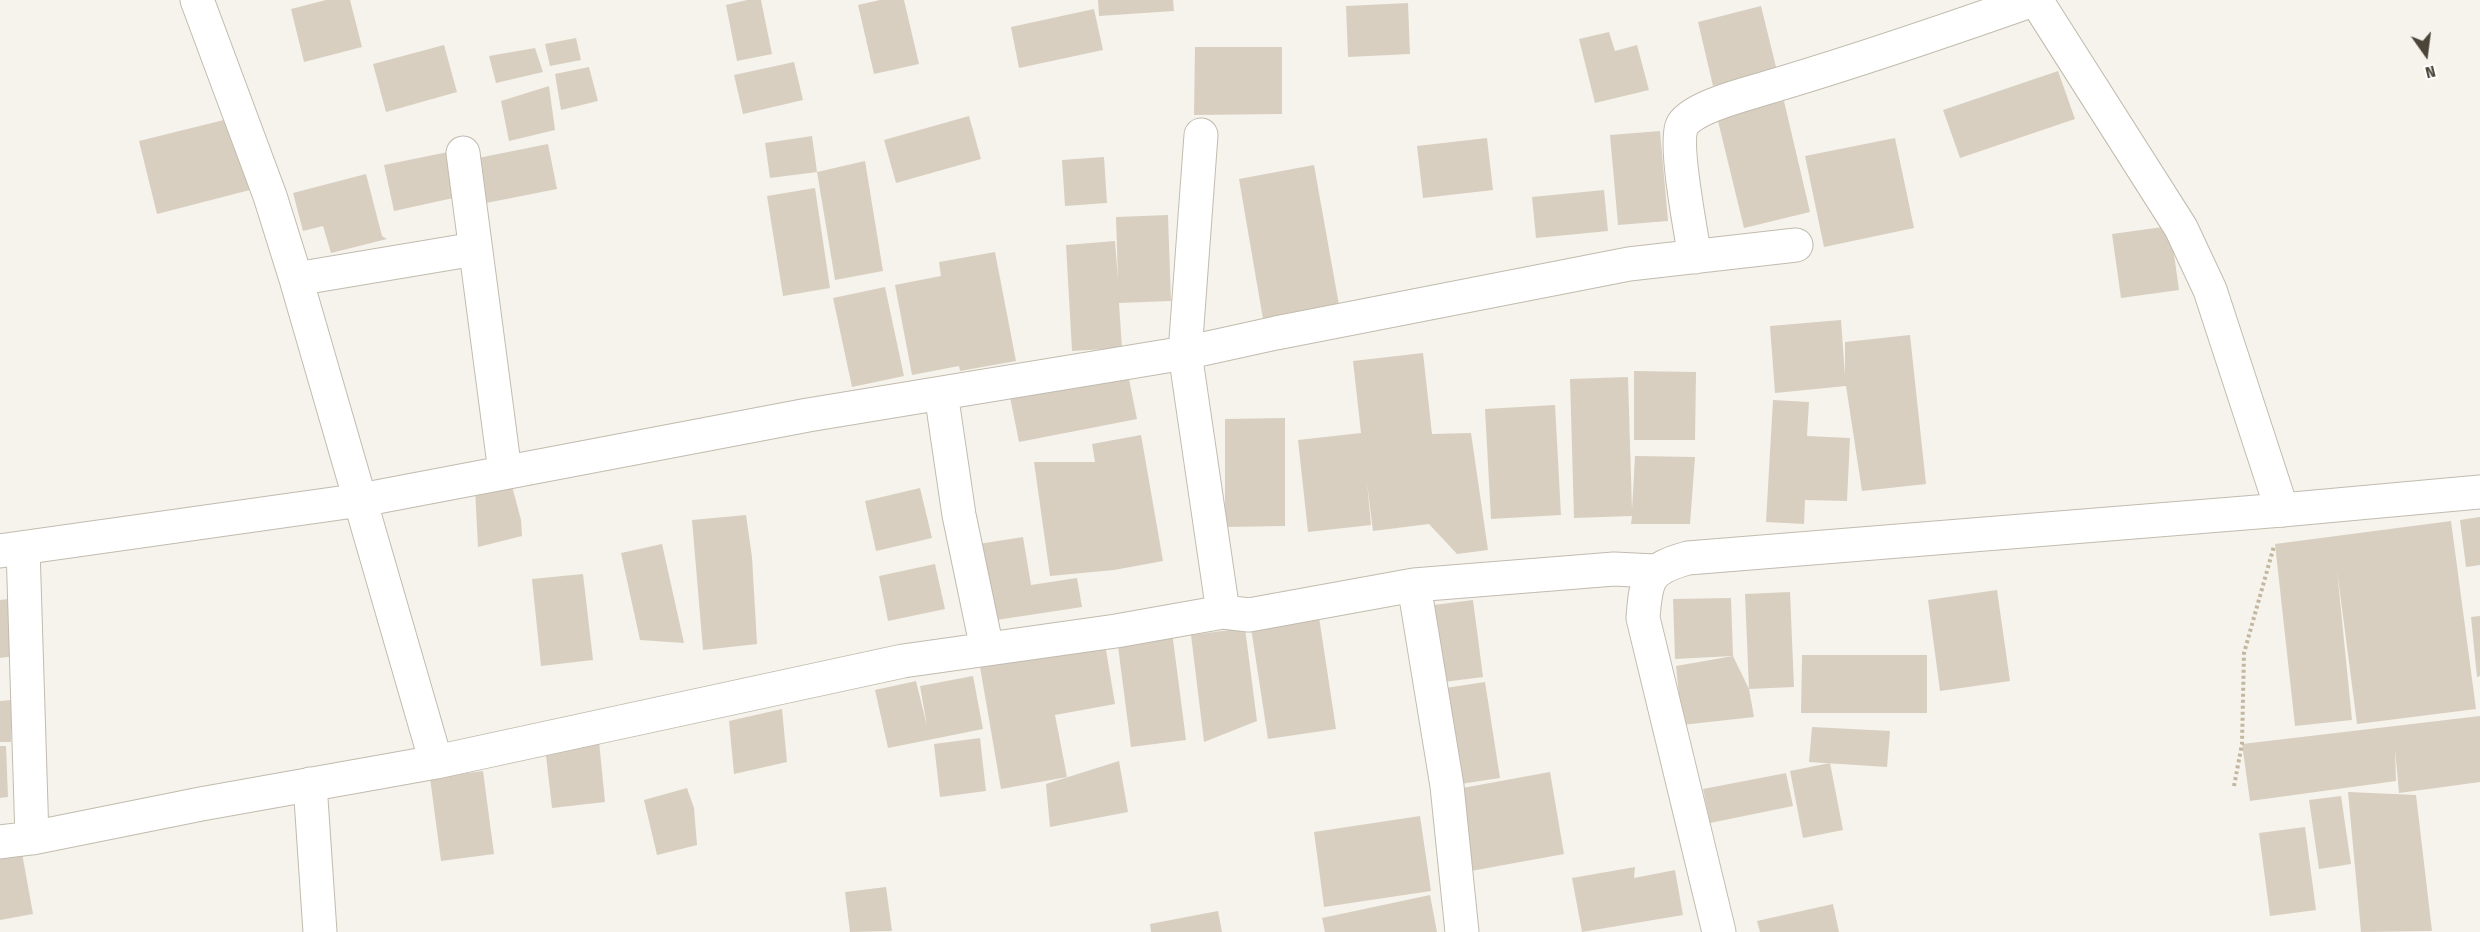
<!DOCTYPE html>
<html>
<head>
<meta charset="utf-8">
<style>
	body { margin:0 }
	#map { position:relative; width:2480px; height:932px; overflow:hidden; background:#f6f3ec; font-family:"Fira Sans Condensed",sans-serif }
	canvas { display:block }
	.north { position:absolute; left:2396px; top:24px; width:60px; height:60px; -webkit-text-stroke:4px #fff; paint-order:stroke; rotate:166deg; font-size:16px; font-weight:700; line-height:24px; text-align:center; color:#4b4439 }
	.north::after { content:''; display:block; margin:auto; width:21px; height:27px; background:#4b4439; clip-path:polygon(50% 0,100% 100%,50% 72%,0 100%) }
</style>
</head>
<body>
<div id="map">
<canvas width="2480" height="932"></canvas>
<div class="north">N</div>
</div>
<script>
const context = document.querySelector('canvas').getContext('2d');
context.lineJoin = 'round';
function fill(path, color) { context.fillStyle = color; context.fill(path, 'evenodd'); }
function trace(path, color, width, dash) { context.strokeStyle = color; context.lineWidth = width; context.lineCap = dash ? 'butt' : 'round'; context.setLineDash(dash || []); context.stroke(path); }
const building = new Path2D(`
	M326,0H350L362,47L304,62L291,9Z
	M747,0H761L772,54L737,61L726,5Z
	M880,0H904L919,64L874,74L858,5Z
	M1098,0H1173L1174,11L1099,16Z
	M1408,3L1410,54L1348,57L1346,6Z
	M1761,6L1777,71L1713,86L1698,22Z
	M1094,9L1103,50L1019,68L1011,27Z
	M1609,32L1615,51L1637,45L1649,90L1595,103L1579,39Z
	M576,38L581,60L550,66L545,44Z
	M444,45L457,92L386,112L373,64Z
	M1195,47H1282V114L1194,115Z
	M535,48L543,72L496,83L489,56Z
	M794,62L803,100L743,114L734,75Z
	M589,67L598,101L561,110L555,74Z
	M2058,71L2075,119L1960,158L1943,110Z
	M549,86L555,130L509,141L501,101Z
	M1784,101L1810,212L1744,228L1717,117Z
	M969,116L981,159L896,183L884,140Z
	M232,118L250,190L157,214L139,141Z
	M1660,131L1668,221L1618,225L1610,135Z
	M812,136L817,172L770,178L765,143Z
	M1487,138L1493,190L1423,198L1417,146Z
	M1895,138L1914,228L1824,247L1805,156Z
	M548,144L557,189L481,204L473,159Z
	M448,152L458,197L394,211L384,165Z
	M1104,157L1107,203L1065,206L1062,160Z
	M865,161L883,271L835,280L817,172Z
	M1314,165L1339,305L1263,319L1239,179Z
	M366,174L382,236L387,239L331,253L323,226L303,231L293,193Z
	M815,188L830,288L783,296L767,196Z
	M1604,190L1608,231L1536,238L1532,197Z
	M1168,215L1171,301L1119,303L1122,348L1072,351L1066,245L1115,241L1118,280L1116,217Z
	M2170,226L2179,290L2121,298L2112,234Z
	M995,252L1016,361L960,371L959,366L912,375L895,285L941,276L939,262Z
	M885,287L904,376L852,387L833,298Z
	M1841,320L1845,376V342L1910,335L1926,484L1862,491L1846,386L1775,393L1770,326Z
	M1423,353L1432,434L1471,433L1488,550L1457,554L1429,524L1373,531L1367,483L1371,525L1308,532L1298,440L1361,433L1353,361Z
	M1126,364L1137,419L1019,442L1008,387Z
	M1634,371L1696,372L1695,440H1634Z
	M1628,377L1632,510L1635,456L1695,457L1690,524H1631L1632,516L1574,518L1570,379Z
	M1773,400L1809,402L1807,436L1850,438L1847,501L1805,500L1804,524L1766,522Z
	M1555,405L1561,515L1491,519L1485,409Z
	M1285,418V526L1225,527V419Z
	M1141,435L1163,561L1114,570L1050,576L1034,462H1095L1092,444Z
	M512,486L521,520L522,536L478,547L475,489Z
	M920,488L932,538L876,551L865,501Z
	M746,515L752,557L757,644L703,650L692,520Z
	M2480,517V565L2466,567L2460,520Z
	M2451,521L2476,709L2357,724L2337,570L2352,720L2295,726L2275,544Z
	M1023,537L1031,585L1077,578L1082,607L990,621L966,546Z
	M662,544L684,643L640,640L621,553Z
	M935,564L945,609L888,621L879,576Z
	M583,574L593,660L541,666L532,579Z
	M1997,590L2010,681L1940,691L1928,600Z
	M1790,592L1794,687L1749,689L1745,594Z
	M1731,598L1733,656L1675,659L1673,599Z
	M8,599L15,656L0,658V600Z
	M1473,600L1483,677L1436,683L1426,606Z
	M1317,604L1336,729L1268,739L1249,615Z
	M2480,616V676L2477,677L2471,617Z
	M1171,624L1186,740L1131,747L1116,631Z
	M1245,628L1257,721L1204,742L1191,635Z
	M1105,644L1115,704L1055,715L1067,777L1001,789L980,667Z
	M1802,655H1927V713H1801Z
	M1733,656L1749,689L1754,717L1682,725L1676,666Z
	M973,676L983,729L888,748L875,690L916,681L927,726L920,686Z
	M1485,682L1500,778L1447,786L1432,690Z
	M11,700V742H0V701Z
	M782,709L787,762L734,774L729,721Z
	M2480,716V782L2399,793L2395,749L2396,781L2250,801L2242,744Z
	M1812,727L1890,731L1887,767L1809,762Z
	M980,738L986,791L940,797L934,744Z
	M599,741L605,802L552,808L545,747Z
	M0,746H6L8,797L0,798Z
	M1119,761L1128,812L1050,827L1046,784Z
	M1830,763L1843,830L1803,838L1790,771Z
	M483,771L494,854L441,861L430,778Z
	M1550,772L1564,854L1471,871L1457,789Z
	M1786,773L1793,806L1710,823L1703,789Z
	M687,788L694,808L697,845L657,855L644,800Z
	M2348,792L2416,795L2432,931L2361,932Z
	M2341,796L2351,864L2319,869L2309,800Z
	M1420,816L1431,891L1324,907L1314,832Z
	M2305,827L2316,910L2270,916L2259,833Z
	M22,853L33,914L0,920V857Z
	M1635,867L1634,878L1675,870L1683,915L1582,932L1572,878Z
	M886,887L892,931L850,932L845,892Z
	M1430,895L1437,932H1325L1322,918Z
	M1833,904L1839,932H1760L1757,921Z
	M1218,911L1222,932H1151L1150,924Z`);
const path = new Path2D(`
	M2234,786L2242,744L2244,653L2274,546`);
const minor = new Path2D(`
	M197,0L270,196L296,279L436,762L903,661L1116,631L1223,612L1249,615L1414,585L1614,569L1655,571
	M2036,0L2181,228L2210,290L2282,510
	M1201,135L1185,353L1223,612
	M463,153L505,472
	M1695,257C1691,233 1674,144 1682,126C1689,109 1742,95 1759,90C1852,63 1942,32 2033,0
	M296,279L475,249
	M941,393L959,515L987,649
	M23,548L32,838
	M0,551L361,500L808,415L1185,353L1276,333L1629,264L1796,245
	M1414,585L1447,786L1462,932
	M310,784L320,932
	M0,842L32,838L201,804L436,762`);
const tertiary = new Path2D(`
	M1719,932L1643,618C1646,578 1648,569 1688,558L2282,510L2480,492`);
fill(building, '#d8cfc1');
trace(minor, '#c2bbae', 35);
trace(tertiary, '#c2bbae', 35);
trace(path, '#c4b79f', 4, [3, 3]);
trace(minor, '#fff', 33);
trace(tertiary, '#fff', 33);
</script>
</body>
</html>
